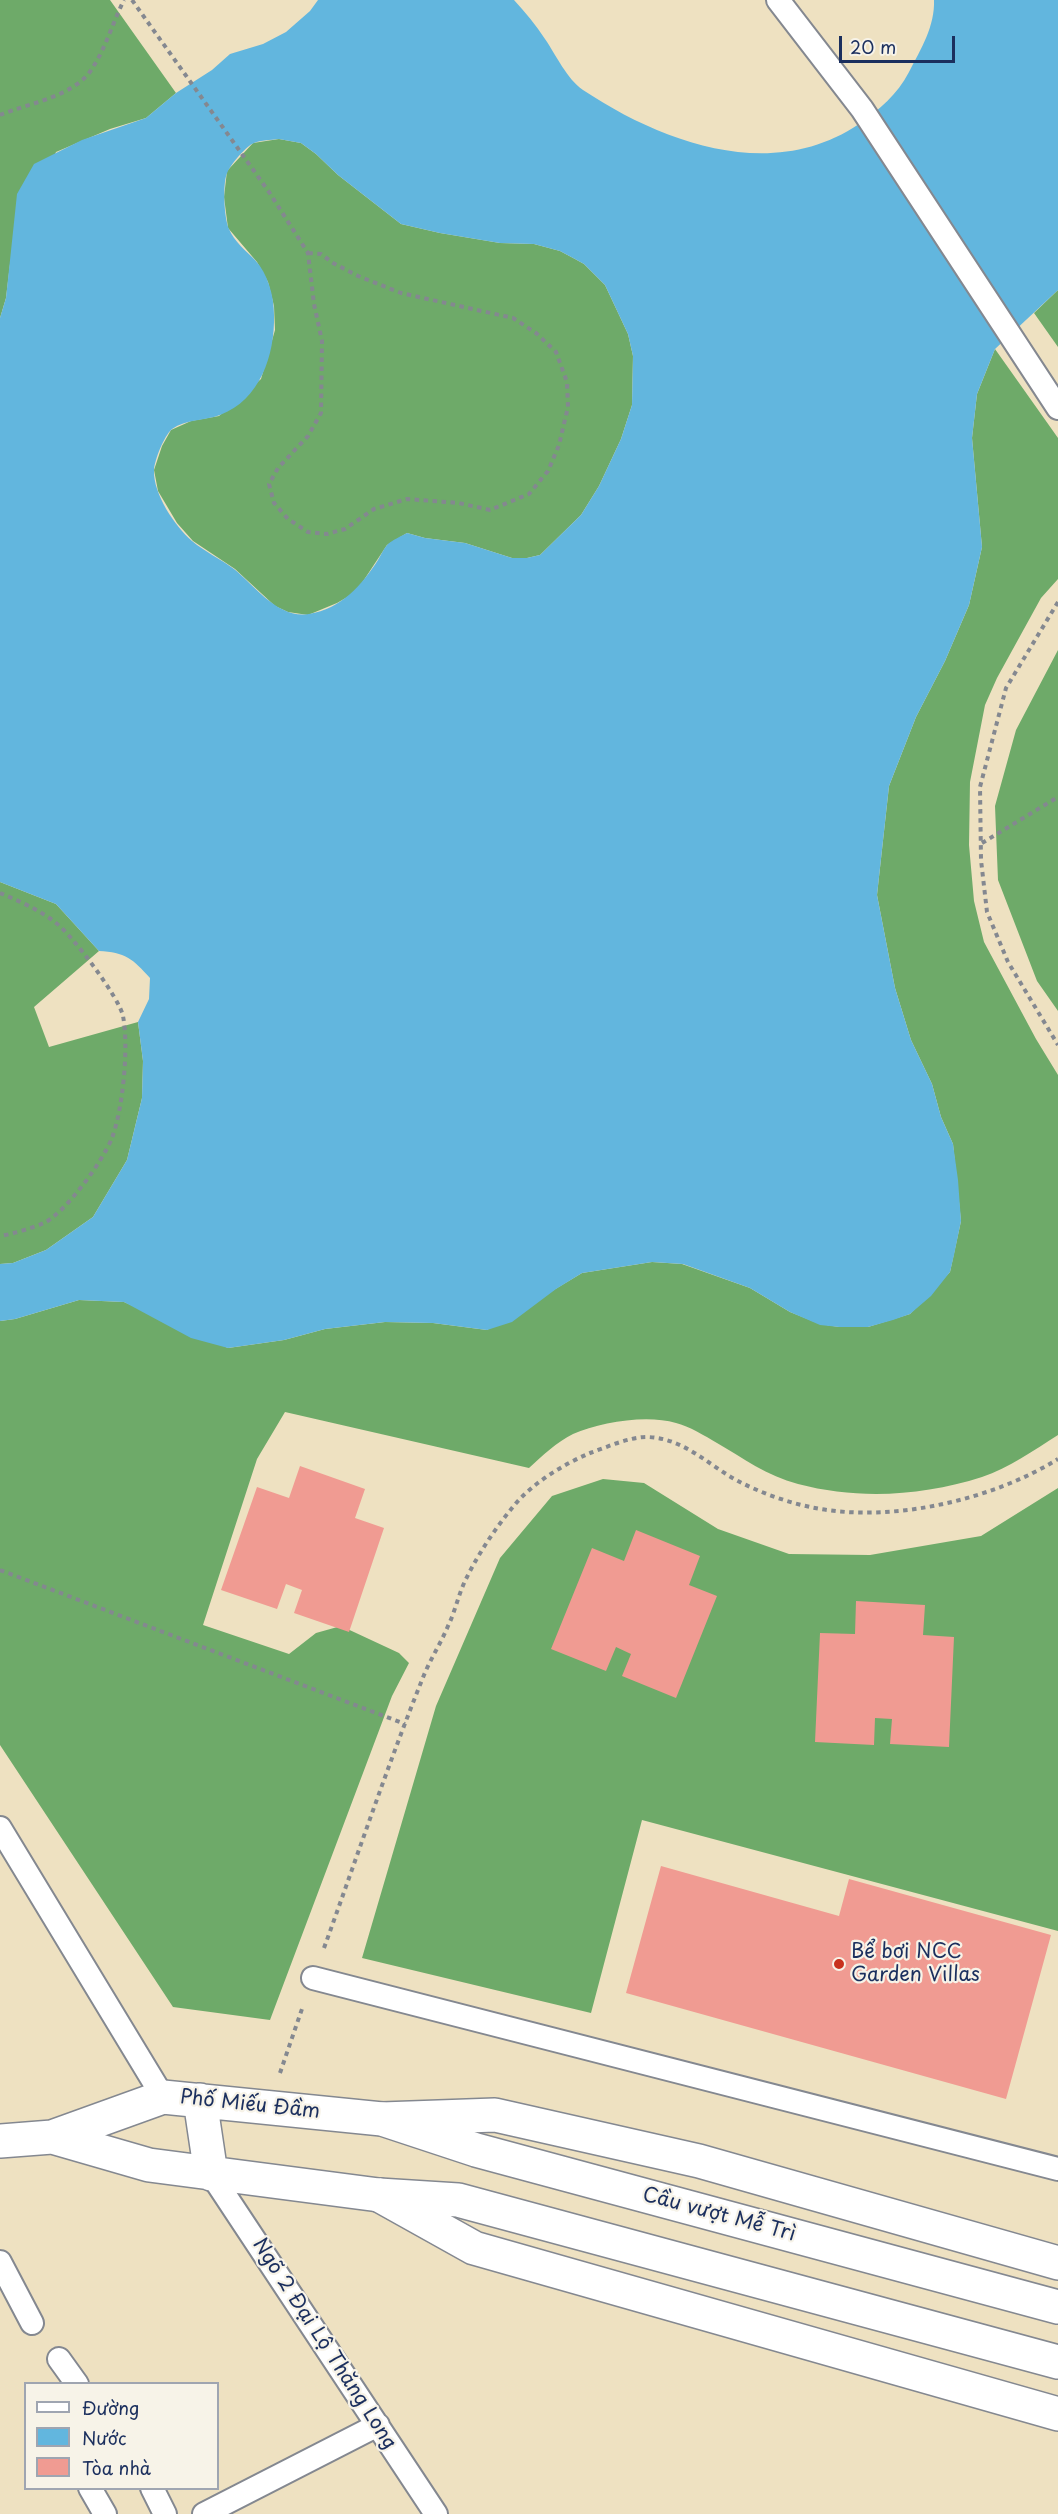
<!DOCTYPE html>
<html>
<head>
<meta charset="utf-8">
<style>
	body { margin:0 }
	#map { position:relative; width:1058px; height:2514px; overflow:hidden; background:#eee1c1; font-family:"Playpen Sans",sans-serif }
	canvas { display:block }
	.legend { position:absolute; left:24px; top:2382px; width:195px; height:108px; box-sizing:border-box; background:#f7f3e8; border:2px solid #9fa5b1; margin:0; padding:8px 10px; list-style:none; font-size:18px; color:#1b2f5e }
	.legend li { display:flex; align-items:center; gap:12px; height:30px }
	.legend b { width:30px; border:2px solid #9fa5b1 }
	.scale { position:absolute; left:839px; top:36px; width:116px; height:27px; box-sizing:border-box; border:3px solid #1b2f5e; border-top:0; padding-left:8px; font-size:18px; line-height:21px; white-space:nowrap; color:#1b2f5e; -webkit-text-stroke:4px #f7f3e8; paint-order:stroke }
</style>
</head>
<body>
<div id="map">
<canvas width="1058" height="2514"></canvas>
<ul class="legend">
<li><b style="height:8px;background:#fff"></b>Đường</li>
<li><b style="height:16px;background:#62b6de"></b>Nước</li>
<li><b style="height:16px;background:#f09b92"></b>Tòa nhà</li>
</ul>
<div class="scale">20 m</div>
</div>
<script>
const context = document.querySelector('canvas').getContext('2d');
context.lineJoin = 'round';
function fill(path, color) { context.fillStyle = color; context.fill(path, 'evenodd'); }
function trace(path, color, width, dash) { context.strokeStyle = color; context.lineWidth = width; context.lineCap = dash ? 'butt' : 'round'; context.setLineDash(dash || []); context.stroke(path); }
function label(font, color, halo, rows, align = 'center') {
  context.font = font + ' "Playpen Sans",sans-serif'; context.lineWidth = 4.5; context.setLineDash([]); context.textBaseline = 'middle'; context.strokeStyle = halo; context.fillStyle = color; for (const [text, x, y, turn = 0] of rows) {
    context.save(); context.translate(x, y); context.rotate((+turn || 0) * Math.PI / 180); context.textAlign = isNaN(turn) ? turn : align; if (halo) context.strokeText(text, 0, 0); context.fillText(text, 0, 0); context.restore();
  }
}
const forest = new Path2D(`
	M0,0H110L176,93L146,118L110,129L56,152L10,264L6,298L0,318Z
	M279,139L301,143L316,154L338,175L401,224L440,233L500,243L534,244L560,251L575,259L584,264L605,285L628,334L633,356L632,405L621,439L599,486L581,515L540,555L527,558H512L465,543L425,538L407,533L387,545L356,592L337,603L308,615L288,612L275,606L235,569L193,541L177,523L158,491L154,470L162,446L171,430L191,421L219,416L261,379L275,330L274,306L268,282L257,262L228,228L224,197L227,171L253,143Z
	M1058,290V347L1034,313Z
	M995,349L1058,438V579L1041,598L997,678L985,705L970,782L969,845L974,901L984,942L1036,1039L1058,1075V1435C1034,1450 1009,1468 982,1477C922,1496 859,1500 798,1484C767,1476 743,1458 717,1443C705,1436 689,1426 676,1423C647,1414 600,1422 573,1434C557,1442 542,1456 529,1468L285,1412L257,1459L203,1625L289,1654L316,1633L341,1626L399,1653L409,1663L392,1696L270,2020L173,2007L0,1745V1321L15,1319L79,1300L124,1302L228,1348L284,1340L325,1329L385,1322L433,1323L487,1330L582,1273L652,1262L682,1264L750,1288L790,1312L820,1324L839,1327H868L910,1314L950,1272L961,1221L953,1144L941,1117L932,1084L911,1040L895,988L877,895L889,786L916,717L945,661L969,605L982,547L972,438L977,394Z
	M1058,650V1011L1037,981L998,880L995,806L1016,730Z
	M0,882L56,904L99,951L34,1007L49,1047L138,1022L143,1061L142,1098L127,1160L93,1217L46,1250L13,1263L0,1264Z
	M603,1479L644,1483L718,1529L789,1554L870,1555L981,1536L1058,1488V1931L642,1820L591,2013L362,1958L436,1706L500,1558L552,1496Z`);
const water = new Path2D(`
	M318,0H514C525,12 536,25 545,39C556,55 567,79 583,90C663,143 772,183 859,124C880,109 897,95 909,72C921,49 935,26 934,0H1058V290L995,349L977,394L972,438L982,547L969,605L945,661L916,717L889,786L877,895L895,988L911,1040L932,1084L941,1117L953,1144L958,1180L961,1221L954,1255L950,1272L931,1296L910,1314L893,1320L868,1327H839L820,1325L790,1312L750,1288L683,1264L652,1262L582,1273L556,1289L512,1322L487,1330L433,1323L385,1322L325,1329L284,1340L228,1348L191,1338L124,1302L79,1300L15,1319L0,1321V1264L13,1263L46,1250L93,1217L127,1160L142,1098L143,1061L138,1022L149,999L150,978C133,959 125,952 99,951L56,904L0,882V318L6,298L17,194L34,164L82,140L146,118L176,93L212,70L230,54L263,44L286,32L310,11ZM279,139L301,143L316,154L338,175L401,224L440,233L500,243L534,244L560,251L575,259L584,264L605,285L628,334L633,356L632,405L621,439L599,486L581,515L540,555L527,558H512L465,543L425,538L407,533C401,536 393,540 388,544C384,548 381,555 378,560C362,585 341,609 309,614C278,619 255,586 234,569C221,559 205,552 192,541C175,526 153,494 154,470C155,459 164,436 172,429C186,419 204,421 220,415C260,400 275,355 274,315C274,296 268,274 255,260C246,251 234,241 229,229C224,218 222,181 228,171C232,163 245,148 252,144C258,140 271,140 279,139Z`);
const building = new Path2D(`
	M300,1466L365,1489L355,1518L384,1528L349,1632L294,1613L302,1590L286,1584L277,1609L221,1590L257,1487L289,1498Z
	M636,1530L700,1556L689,1585L717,1596L676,1698L622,1676L631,1654L616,1647L606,1671L551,1649L592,1548L624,1561Z
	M856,1601L925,1605L923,1635L954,1637L949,1747L890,1744L892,1719L875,1718L874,1745L815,1742L820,1633L855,1634Z
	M661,1866L839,1916L849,1879L1051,1935L1006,2099L626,1993Z`);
const path = new Path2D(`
	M132,0L269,192L308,253L314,304L322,341L321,413L308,436L278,468L269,484L274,503L288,519L308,532L327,534L345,529L374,509L407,499L459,503L490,510L529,494L548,471L559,445L568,407L567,382L556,352L536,333L513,318L401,293L358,276L333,263L321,254L308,253
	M0,115C29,103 77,96 93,67C106,47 113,22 124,0
	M1058,602L1006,688L980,787L981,860L987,912L1008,962L1058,1045
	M982,843L1058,797
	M0,893C19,901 40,910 56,923C72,935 119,997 123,1016C129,1047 123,1108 112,1138C103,1161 66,1212 44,1223C32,1228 13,1234 0,1236
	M0,1570L405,1724
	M324,1948C357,1857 388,1764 424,1675C431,1658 441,1643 448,1626C455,1612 458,1596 465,1581C477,1556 494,1530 512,1508C531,1484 562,1465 590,1453C607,1447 629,1437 647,1437C684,1438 708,1465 738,1481C761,1493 789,1503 815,1508C892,1523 992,1500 1058,1459
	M280,2073L303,2006`);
const lane = new Path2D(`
	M778,0L862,109L1058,408
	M0,1828L163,2097
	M313,1978L1058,2169
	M211,2174L436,2514
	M0,2262L32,2323
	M59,2359L77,2384
	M90,2488L105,2514
	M152,2488L165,2514
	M204,2514L378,2425`);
const secondary = new Path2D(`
	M200,2100L211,2174
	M52,2137L149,2165L379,2195L458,2200L1058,2362
	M0,2141L52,2137L163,2097L382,2119L476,2150L1058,2307`);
const primary = new Path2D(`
	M382,2119L495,2115L699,2161L1058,2263
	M379,2195L474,2248L1058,2414`);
const markers = [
	[839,1964,6,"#c8321e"]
];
const poiNames = [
	["Bể bơi NCC",851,1952],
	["Garden Villas",851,1975]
];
const streetNames = [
	["Phố Miếu Đầm",250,2105,6],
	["Cầu vượt Mễ Trì",719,2215,15],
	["Ngõ 2 Đại Lộ Thăng Long",324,2344,57]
];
fill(forest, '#6eaa69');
fill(water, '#62b6de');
fill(building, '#f09b92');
trace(lane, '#848890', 26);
trace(secondary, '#848890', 36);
trace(primary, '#848890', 36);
trace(path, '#848890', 4, [4.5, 4.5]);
trace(lane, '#fff', 22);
trace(secondary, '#fff', 33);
trace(primary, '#fff', 33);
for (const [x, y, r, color] of markers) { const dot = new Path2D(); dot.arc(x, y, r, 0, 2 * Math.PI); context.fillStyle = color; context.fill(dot); trace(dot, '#f7f3e8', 2); }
label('20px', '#1b2f5e', '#f7f3e8', poiNames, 'left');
label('20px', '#1b2f5e', '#f7f3e8', streetNames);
</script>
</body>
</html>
